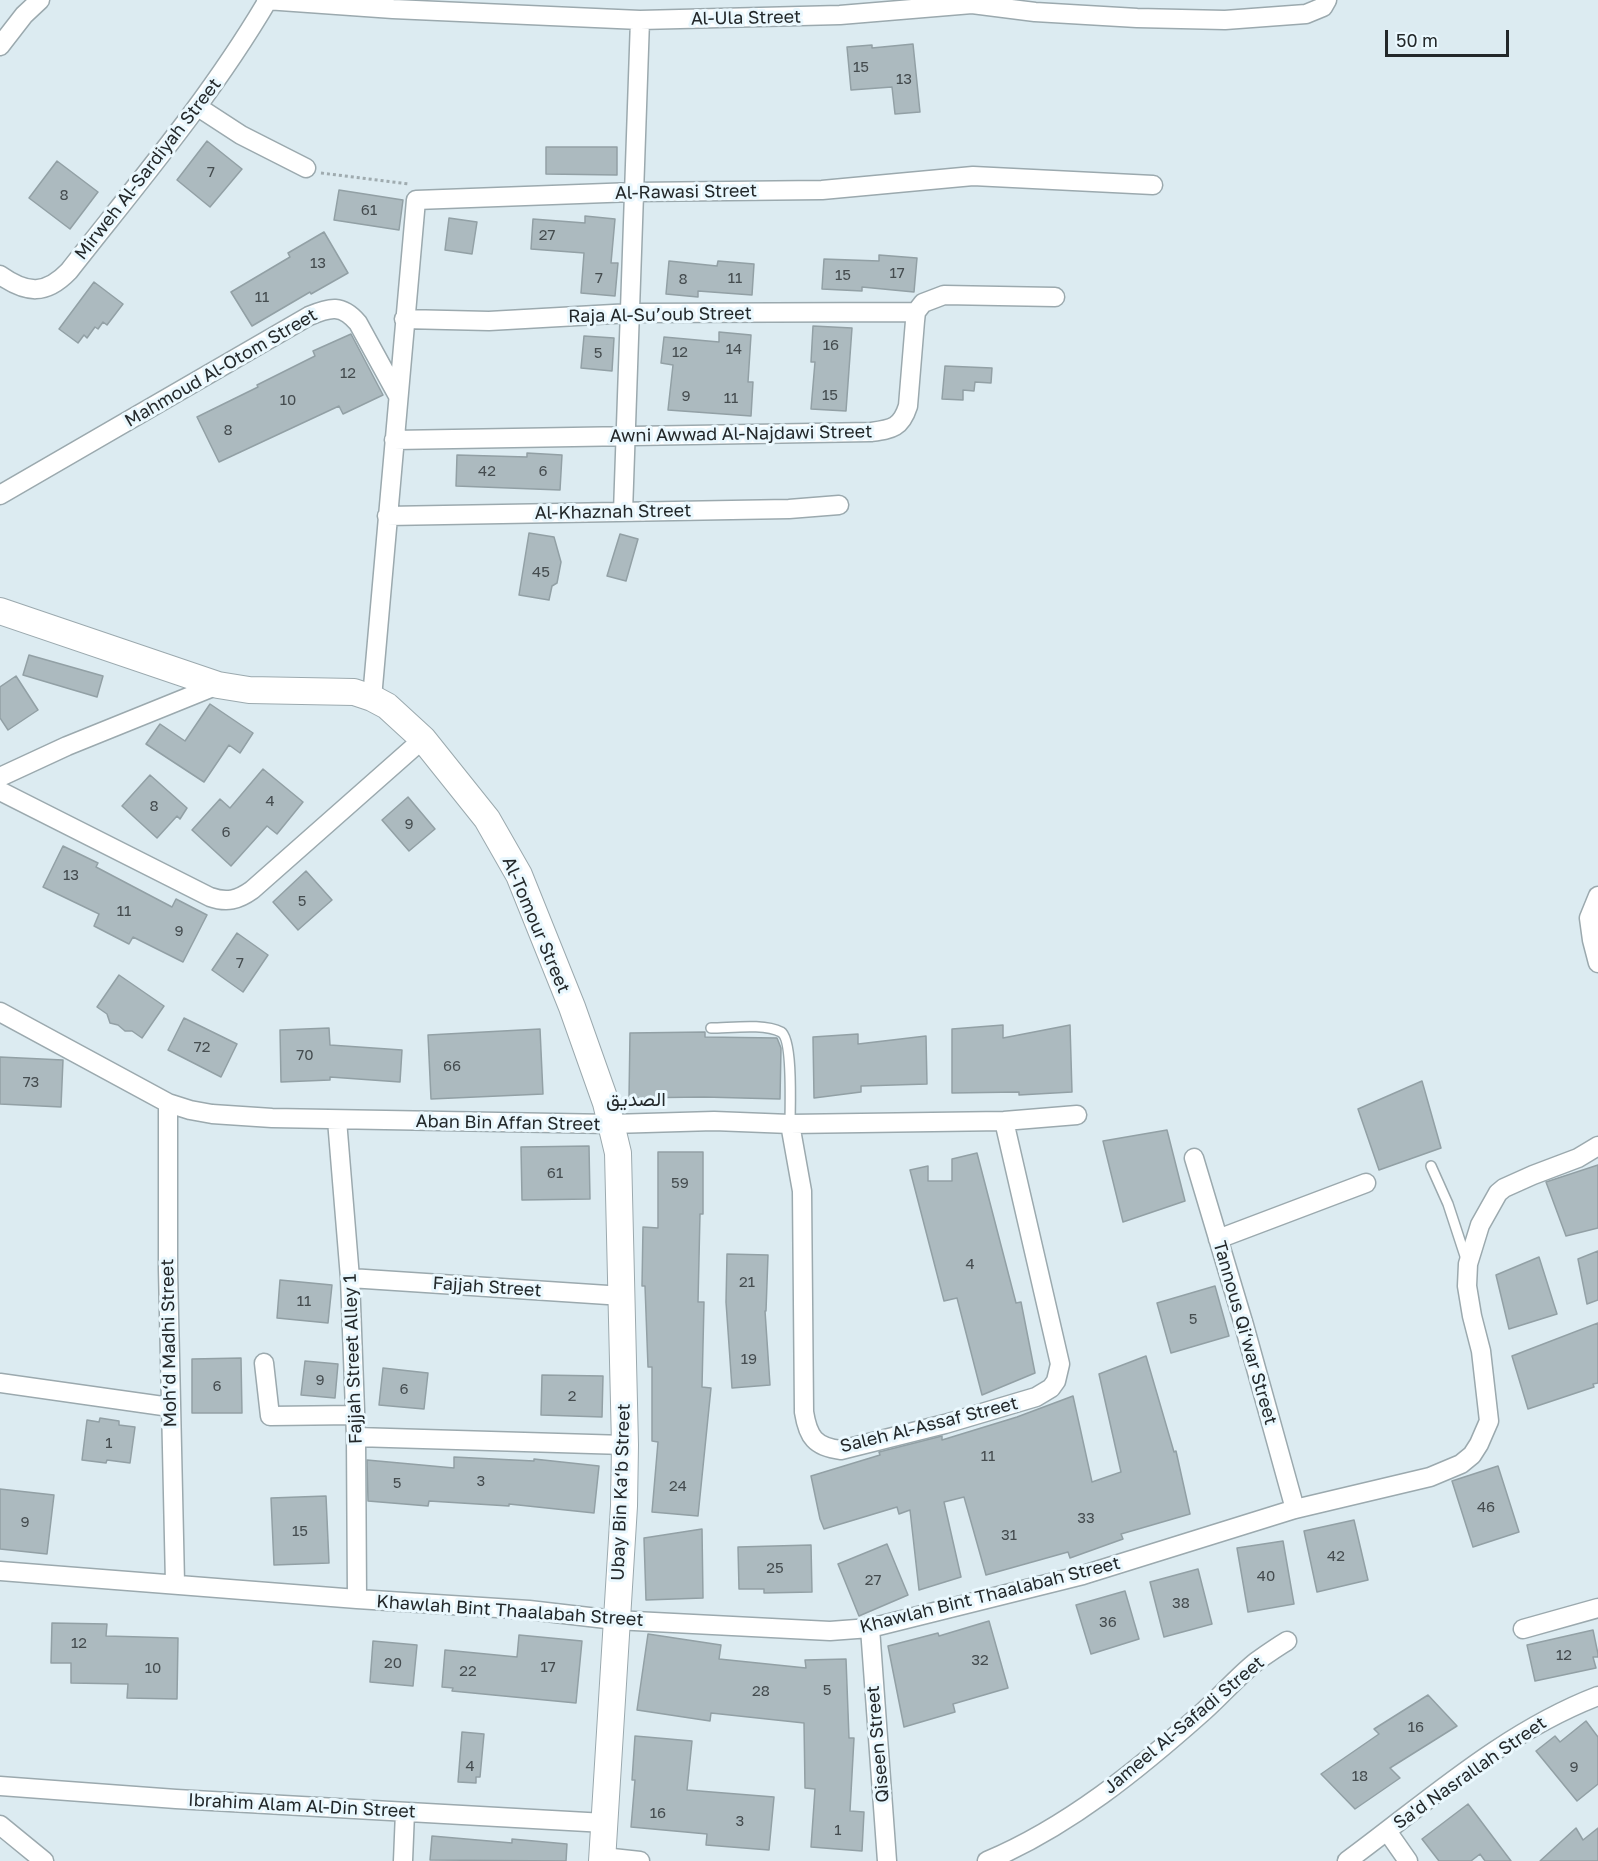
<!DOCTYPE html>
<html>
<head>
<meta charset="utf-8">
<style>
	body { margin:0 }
	#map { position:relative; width:1598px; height:1861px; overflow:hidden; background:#dcebf1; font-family:"Golos Text",sans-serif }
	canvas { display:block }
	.scale { position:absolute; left:1385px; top:30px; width:124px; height:27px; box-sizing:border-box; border:3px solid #23282a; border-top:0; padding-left:8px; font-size:18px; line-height:21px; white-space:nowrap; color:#23282a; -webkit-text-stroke:4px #eaf8fe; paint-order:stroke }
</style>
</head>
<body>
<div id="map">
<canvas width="1598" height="1861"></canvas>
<div class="scale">50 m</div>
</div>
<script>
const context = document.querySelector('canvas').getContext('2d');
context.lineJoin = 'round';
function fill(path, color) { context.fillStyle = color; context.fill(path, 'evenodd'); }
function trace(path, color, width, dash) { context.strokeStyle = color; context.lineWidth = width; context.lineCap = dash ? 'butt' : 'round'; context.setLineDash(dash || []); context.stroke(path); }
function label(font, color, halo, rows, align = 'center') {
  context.font = font + ' "Golos Text",Vazirmatn,sans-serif'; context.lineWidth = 6; context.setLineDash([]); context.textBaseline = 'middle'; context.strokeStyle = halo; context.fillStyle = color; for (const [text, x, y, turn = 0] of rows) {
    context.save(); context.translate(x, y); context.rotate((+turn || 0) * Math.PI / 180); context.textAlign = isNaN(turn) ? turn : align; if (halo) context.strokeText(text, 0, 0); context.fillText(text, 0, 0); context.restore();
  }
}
const building = new Path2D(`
	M913,44L920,112L895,114L892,87L851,90L847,47L872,45V48Z
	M207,141L242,169L210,207L177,180Z
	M546,147H617V175L546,174Z
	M57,161L98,192L70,229L29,198Z
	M339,190L403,200L399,230L334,220Z
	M585,216L615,219L611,263H618L615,296L581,293L584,253L531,249L533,219L585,223Z
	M449,218L477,222L472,254L445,250Z
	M324,232L348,273L311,294L310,292L252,326L231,292L290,257L288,253Z
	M879,255L917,258L914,292L862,287V291L822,289L824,259L879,261Z
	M669,261L717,266L718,261L754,264L752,295L698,291V297L666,294Z
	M94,282L123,304L107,325L103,322L98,329L95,327L87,338L84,335L78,343L59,329Z
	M813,326L852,328L846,411L811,409L815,362H811Z
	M719,332L751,335L748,382H753L751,416L668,410L673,365L661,363L664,337L719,342Z
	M351,334L383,395L343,414L339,406L219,462L197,417L258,387L257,385L315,356L313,351Z
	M584,336L614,338L612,371L581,368Z
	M945,366L992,368L991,383L975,382L974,391L963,390V400L942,399Z
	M527,453L562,455L560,490L456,486L457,455L527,457Z
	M529,533L554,537L561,562L557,583L552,586L549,600L519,595Z
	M620,534L638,539L626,581L607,576Z
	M29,655L103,676L97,697L23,675Z
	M16,676L38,710L8,730L0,718V687Z
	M210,704L253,733L240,753L229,745L204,782L146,744L160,724L185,741Z
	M263,769L303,802L277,834L267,826L231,866L192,830L220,799L230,808Z
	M150,775L187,808L180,819L177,816L157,838L122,806Z
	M408,797L435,829L409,851L382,820Z
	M63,846L98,863L96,867L172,907L176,899L207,915L183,962L133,937L129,944L94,926L99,914L43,887Z
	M306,871L332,900L298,930L273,902Z
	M237,933L268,955L243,992L212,970Z
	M119,975L164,1006L142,1038L132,1031H125L118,1025L110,1023L107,1014L97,1007Z
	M184,1018L237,1044L221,1077L168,1050Z
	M1003,1025V1038L1070,1025L1072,1092L1019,1095V1092L952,1093V1029Z
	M329,1028L330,1045L402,1050L400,1082L330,1077V1080L281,1082L280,1030Z
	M540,1029L543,1094L431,1099L428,1035Z
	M705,1032V1037L777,1038L781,1048L780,1099L704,1097L629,1098L630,1033Z
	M858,1034V1044L926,1036L927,1084L861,1086V1092L814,1098L813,1037Z
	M0,1057L63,1060L61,1107L0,1104Z
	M1422,1081L1441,1148L1379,1170L1358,1109Z
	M1167,1130L1185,1201L1123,1222L1103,1141Z
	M589,1146L590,1199L522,1200L521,1147Z
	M658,1152H703V1214H700L698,1302H704L702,1387L711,1388L698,1516L652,1512L658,1442L652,1441V1367H648L645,1286H642L643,1227L658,1228Z
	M977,1153L1016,1303L1021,1302L1035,1373L982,1395L957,1298L944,1301L910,1170L928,1166V1181H952V1159Z
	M1598,1165V1228L1566,1236L1546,1182Z
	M1598,1251V1300L1587,1304L1578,1259Z
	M727,1254L768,1255L766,1311H765L770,1385L732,1388L726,1302Z
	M1539,1257L1557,1314L1509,1329L1496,1275Z
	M280,1280L332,1285L328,1323L277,1318Z
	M1215,1286L1229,1336L1171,1353L1157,1303Z
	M1598,1323V1383L1593,1384L1594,1387L1528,1409L1512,1356Z
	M1146,1356L1174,1452L1176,1451L1190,1514L1121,1534L1123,1539L1070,1558L1068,1552L986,1575L964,1497L944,1502L961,1577L919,1590L910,1510L899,1514L897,1507L824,1529L820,1519L811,1476L880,1455L879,1452L942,1436V1440L1017,1417L1073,1396L1092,1482L1121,1472L1099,1374Z
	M241,1358L242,1413H192V1359Z
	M305,1361L338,1364L335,1398L301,1395Z
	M383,1368L428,1373L424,1409L379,1405Z
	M542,1375L603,1376L602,1417L541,1415Z
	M100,1418L119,1421V1425L135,1427L130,1463L107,1460L106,1463L82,1460L87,1420L99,1422Z
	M454,1457L534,1461V1459L599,1466L594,1513L509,1504V1506L429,1501L428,1506L368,1501L367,1460L454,1468Z
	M1498,1466L1519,1532L1473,1547L1452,1481Z
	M0,1489L54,1495L47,1554L0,1549Z
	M326,1496L329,1563L274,1565L271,1498Z
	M1354,1520L1368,1580L1317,1592L1304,1531Z
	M702,1529L703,1598L646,1600L644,1538Z
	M1283,1541L1294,1604L1248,1612L1237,1548Z
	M887,1544L908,1595L859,1616L838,1564Z
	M811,1545L812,1592L764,1593V1589H739L738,1547Z
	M1198,1569L1212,1624L1164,1637L1150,1582Z
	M1125,1591L1139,1639L1091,1654L1076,1605Z
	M989,1621L1008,1688L953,1704L955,1712L904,1727L888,1646L938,1633L939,1636Z
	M52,1623L107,1624L106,1636L178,1638L177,1699L127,1698L128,1684L71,1683V1663H51Z
	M1593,1630L1598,1654V1657H1593L1596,1668L1535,1681L1527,1645Z
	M648,1634L721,1645L719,1659L806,1668L805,1660L846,1659L849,1738H854L850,1811L864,1812L862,1851L811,1847L815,1789L805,1788L804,1723L711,1713L710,1721L637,1710Z
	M519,1635L582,1641L576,1703L452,1691L453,1688L442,1687L445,1650L517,1657Z
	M373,1641L417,1645L413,1686L370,1682Z
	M1428,1695L1457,1726L1390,1768L1400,1778L1355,1809L1321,1774L1379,1734L1374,1729Z
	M1586,1721L1598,1737V1784L1577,1801L1536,1751L1555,1736L1560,1742Z
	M462,1732L484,1734L480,1777H476V1783L458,1782Z
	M635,1736L692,1741L687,1790L774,1797L769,1850L706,1845L707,1834L631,1827L635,1780H632Z
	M1468,1804L1511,1861H1485L1480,1854L1471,1861H1439L1422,1839Z
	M1576,1828L1583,1840L1598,1828V1861H1540Z
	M432,1836L512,1843V1839L567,1844L566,1861L430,1860Z`);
const path = new Path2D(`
	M321,173L409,184`);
const lane = new Path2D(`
	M711,1028C730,1028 764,1023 781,1032C793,1039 790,1109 790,1124
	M1431,1166L1448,1204L1466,1259`);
const street = new Path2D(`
	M266,0L393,9L640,20L840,15L972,4L1035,12L1137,18L1225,20L1306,14L1323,7L1327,0
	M0,46L24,15L40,0
	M198,107L241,135L306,168
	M0,275C27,294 46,295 69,271C138,183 211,97 268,0
	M404,319L489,321L631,313L916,312
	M394,440L871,432C892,429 901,428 908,406L915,321L916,312L923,303L944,295L1055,297
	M0,495L309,316C330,307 342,304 358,323L398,396
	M623,512L640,20
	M387,516L789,509L839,505
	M372,698L416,200L634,192L822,190L973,176L1153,185
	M0,777L67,746L218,685
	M0,791L210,897C227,903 238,900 252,890L423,739
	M1598,896L1589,918L1592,940L1598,963
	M0,1012L168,1103L190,1110L212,1114L272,1118L612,1124L714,1121L790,1124L1004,1121L1077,1115
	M168,1103V1269L175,1583
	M337,1120L350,1278L356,1437L357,1599
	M790,1124L802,1191L804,1412C808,1437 815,1447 841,1450L945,1424L1036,1397L1051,1388L1056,1381L1060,1364L1004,1121
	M1194,1158L1244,1325L1295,1509
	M1218,1239L1366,1183
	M350,1278L623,1296
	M264,1363L270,1416L355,1415
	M0,1383L170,1407
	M356,1437L625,1445
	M0,1571L357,1599L529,1610L615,1620L830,1631L870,1628L1083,1575L1295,1509L1430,1477L1461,1464L1472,1455L1479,1444L1489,1421L1481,1351L1472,1316L1467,1286L1468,1264L1480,1225L1498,1193L1504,1188L1533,1175L1578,1158L1598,1146
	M870,1628L887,1861
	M1523,1629L1598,1608
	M0,1786L176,1799L605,1823
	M0,1825L44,1861
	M1387,1831L1408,1861
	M603,1857L640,1861
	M403,1861L405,1812
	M987,1861C1068,1827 1139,1769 1204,1711C1222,1695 1238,1676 1257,1661C1267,1654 1277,1647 1287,1641
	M1347,1861C1427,1802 1504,1732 1598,1696`);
const secondary = new Path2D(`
	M0,611L218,685L249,690L354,692L372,698L387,706L423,739L487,819L519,875L572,1007L606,1103L618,1153L625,1445L624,1506L602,1861`);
const numberNames = [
	["15",861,67],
	["13",904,79],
	["7",211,172],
	["8",64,195],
	["61",369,210],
	["27",547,235],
	["13",318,263],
	["17",897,273],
	["15",843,275],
	["7",599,278],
	["11",735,278],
	["8",683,279],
	["11",262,297],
	["16",831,345],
	["14",734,349],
	["12",680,352],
	["5",598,353],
	["12",348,373],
	["15",830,395],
	["9",686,396],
	["11",731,398],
	["10",288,400],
	["8",228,430],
	["42",487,471],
	["6",543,471],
	["45",541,572],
	["4",270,801],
	["8",154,806],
	["9",409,824],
	["6",226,832],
	["13",71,875],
	["5",302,901],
	["11",124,911],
	["9",179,931],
	["7",240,963],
	["72",202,1047],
	["70",305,1055],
	["66",452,1066],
	["73",31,1082],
	["61",555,1173],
	["59",680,1183],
	["4",970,1264],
	["21",747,1282],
	["11",304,1301],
	["5",1193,1319],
	["19",749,1359],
	["9",320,1380],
	["6",217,1386],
	["6",404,1389],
	["2",572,1396],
	["1",109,1443],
	["11",988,1456],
	["3",481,1481],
	["5",397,1483],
	["24",678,1486],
	["46",1486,1507],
	["33",1086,1518],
	["9",25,1522],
	["15",300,1531],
	["31",1009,1535],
	["42",1336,1556],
	["25",775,1568],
	["40",1266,1576],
	["27",873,1580],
	["38",1181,1603],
	["36",1108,1622],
	["12",79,1643],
	["12",1564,1655],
	["32",980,1660],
	["20",393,1663],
	["17",548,1667],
	["10",153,1668],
	["22",468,1671],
	["5",827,1690],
	["28",761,1691],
	["16",1416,1727],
	["4",470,1766],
	["9",1574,1767],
	["18",1360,1776],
	["16",658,1813],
	["3",740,1821],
	["1",838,1830]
];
const streetNames = [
	["Al-Ula Street",746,18,-1],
	["Mirweh Al-Sardiyah Street",148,169,-52],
	["Al-Rawasi Street",686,192,-1],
	["Raja Al-Su’oub Street",660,315,-1],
	["Mahmoud Al-Otom Street",221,368,-30],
	["Awni Awwad Al-Najdawi Street",741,434,-1],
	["Al-Khaznah Street",613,512,-1],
	["Al-Tomour Street",536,925,67],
	["Aban Bin Affan Street",508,1123,1],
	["Fajjah Street",487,1287,4],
	["Tannous Qi‘war Street",1245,1333,74],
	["Moh‘d Madhi Street",169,1343,-91],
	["Fajjah Street Alley 1",353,1359,-92],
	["Saleh Al-Assaf Street",929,1425,-14],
	["Ubay Bin Ka‘b Street",621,1492,-88],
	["Khawlah Bint Thaalabah Street",990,1595,-14],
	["Khawlah Bint Thaalabah Street",510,1611,4],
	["Jameel Al-Safadi Street",1184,1725,-40],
	["Qiseen Street",878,1744,-95],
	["Sa'd Nasrallah Street",1470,1773,-35],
	["Ibrahim Alam Al-Din Street",302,1806,3]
];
const neighbourhoodNames = [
	["الصديق",636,1100]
];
fill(building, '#acbabf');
trace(building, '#92a0a5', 1.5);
trace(lane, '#9ba9ae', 12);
trace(street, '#9ba9ae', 21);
trace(secondary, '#9ba9ae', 28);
trace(path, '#9fabaf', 3, [3, 3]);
trace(lane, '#fff', 9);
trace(street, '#fff', 18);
trace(secondary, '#fff', 26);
label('15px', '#454c4f', null, numberNames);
label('18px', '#23282a', '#eaf8fe', streetNames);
label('20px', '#23282a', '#eaf8fe', neighbourhoodNames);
</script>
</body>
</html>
